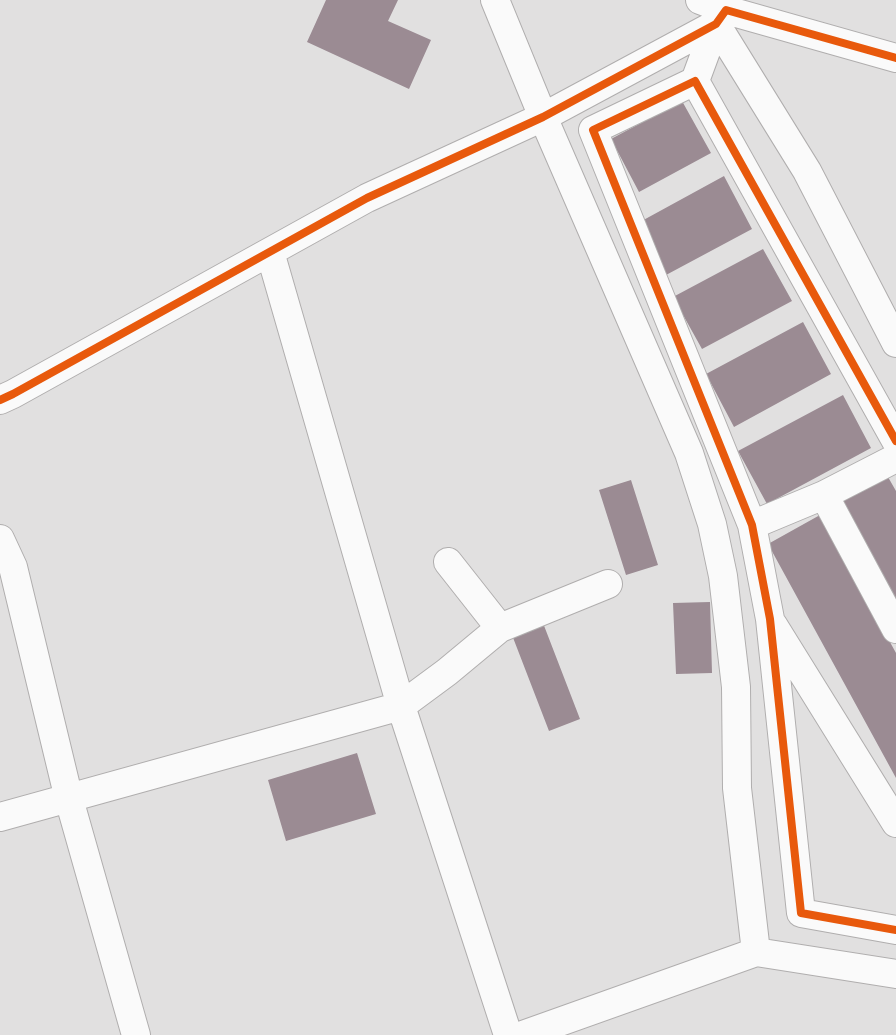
<!DOCTYPE html>
<html>
<head>
<meta charset="utf-8">
<style>
	body { margin:0 }
	canvas { display:block; background:#e1e0e0 }
</style>
</head>
<body>
<canvas width="896" height="1035"></canvas>
<script>
const context = document.querySelector('canvas').getContext('2d');
context.lineJoin = 'round';
function fill(path, color) { context.fillStyle = color; context.fill(path, 'evenodd'); }
function trace(path, color, width, dash) { context.strokeStyle = color; context.lineWidth = width; context.lineCap = dash ? 'butt' : 'round'; context.setLineDash(dash || []); context.stroke(path); }
const building = new Path2D(`
	M326,0H398L388,21L431,40L409,89L307,42Z
	M682,101L711,153L639,192L611,139Z
	M724,176L752,229L666,275L638,223Z
	M763,249L792,301L702,349L673,297Z
	M803,322L831,374L734,427L706,374Z
	M843,395L871,448L767,504L738,451Z
	M884,470L896,491V617L832,499Z
	M631,480L658,565L626,575L599,490Z
	M820,515L896,653V778L768,544Z
	M710,602L712,673L676,674L673,603Z
	M543,623L580,719L549,731L512,635Z
	M357,753L376,814L286,841L268,780Z`);
const minor = new Path2D(`
	M495,0L543,117L689,453L712,524L723,576L736,687L737,788L756,952
	M700,0L726,10
	M716,24L807,171L896,343
	M695,81L716,24
	M270,252L401,706L508,1035
	M0,400L13,394L367,198L543,117L716,24L726,10L896,58
	M896,441L695,81L593,130L752,525L770,619L801,913L896,930
	M824,495L896,629
	M752,525L824,495L896,458
	M0,539L13,567L69,799L136,1035
	M448,562L500,628
	M773,625L896,823
	M0,817L401,706L447,672L500,628L608,584
	M523,1035L756,952L896,974`);
const cycleway = new Path2D(`
	M0,400L13,394L367,198L543,117L716,24L726,10L896,58
	M896,441L695,81L593,130L752,525L770,619L801,913L896,930`);
fill(building, '#9b8b93');
trace(minor, '#b0aeae', 30);
trace(minor, '#fafafa', 28);
trace(cycleway, '#e8590c', 8);
</script>
</body>
</html>
